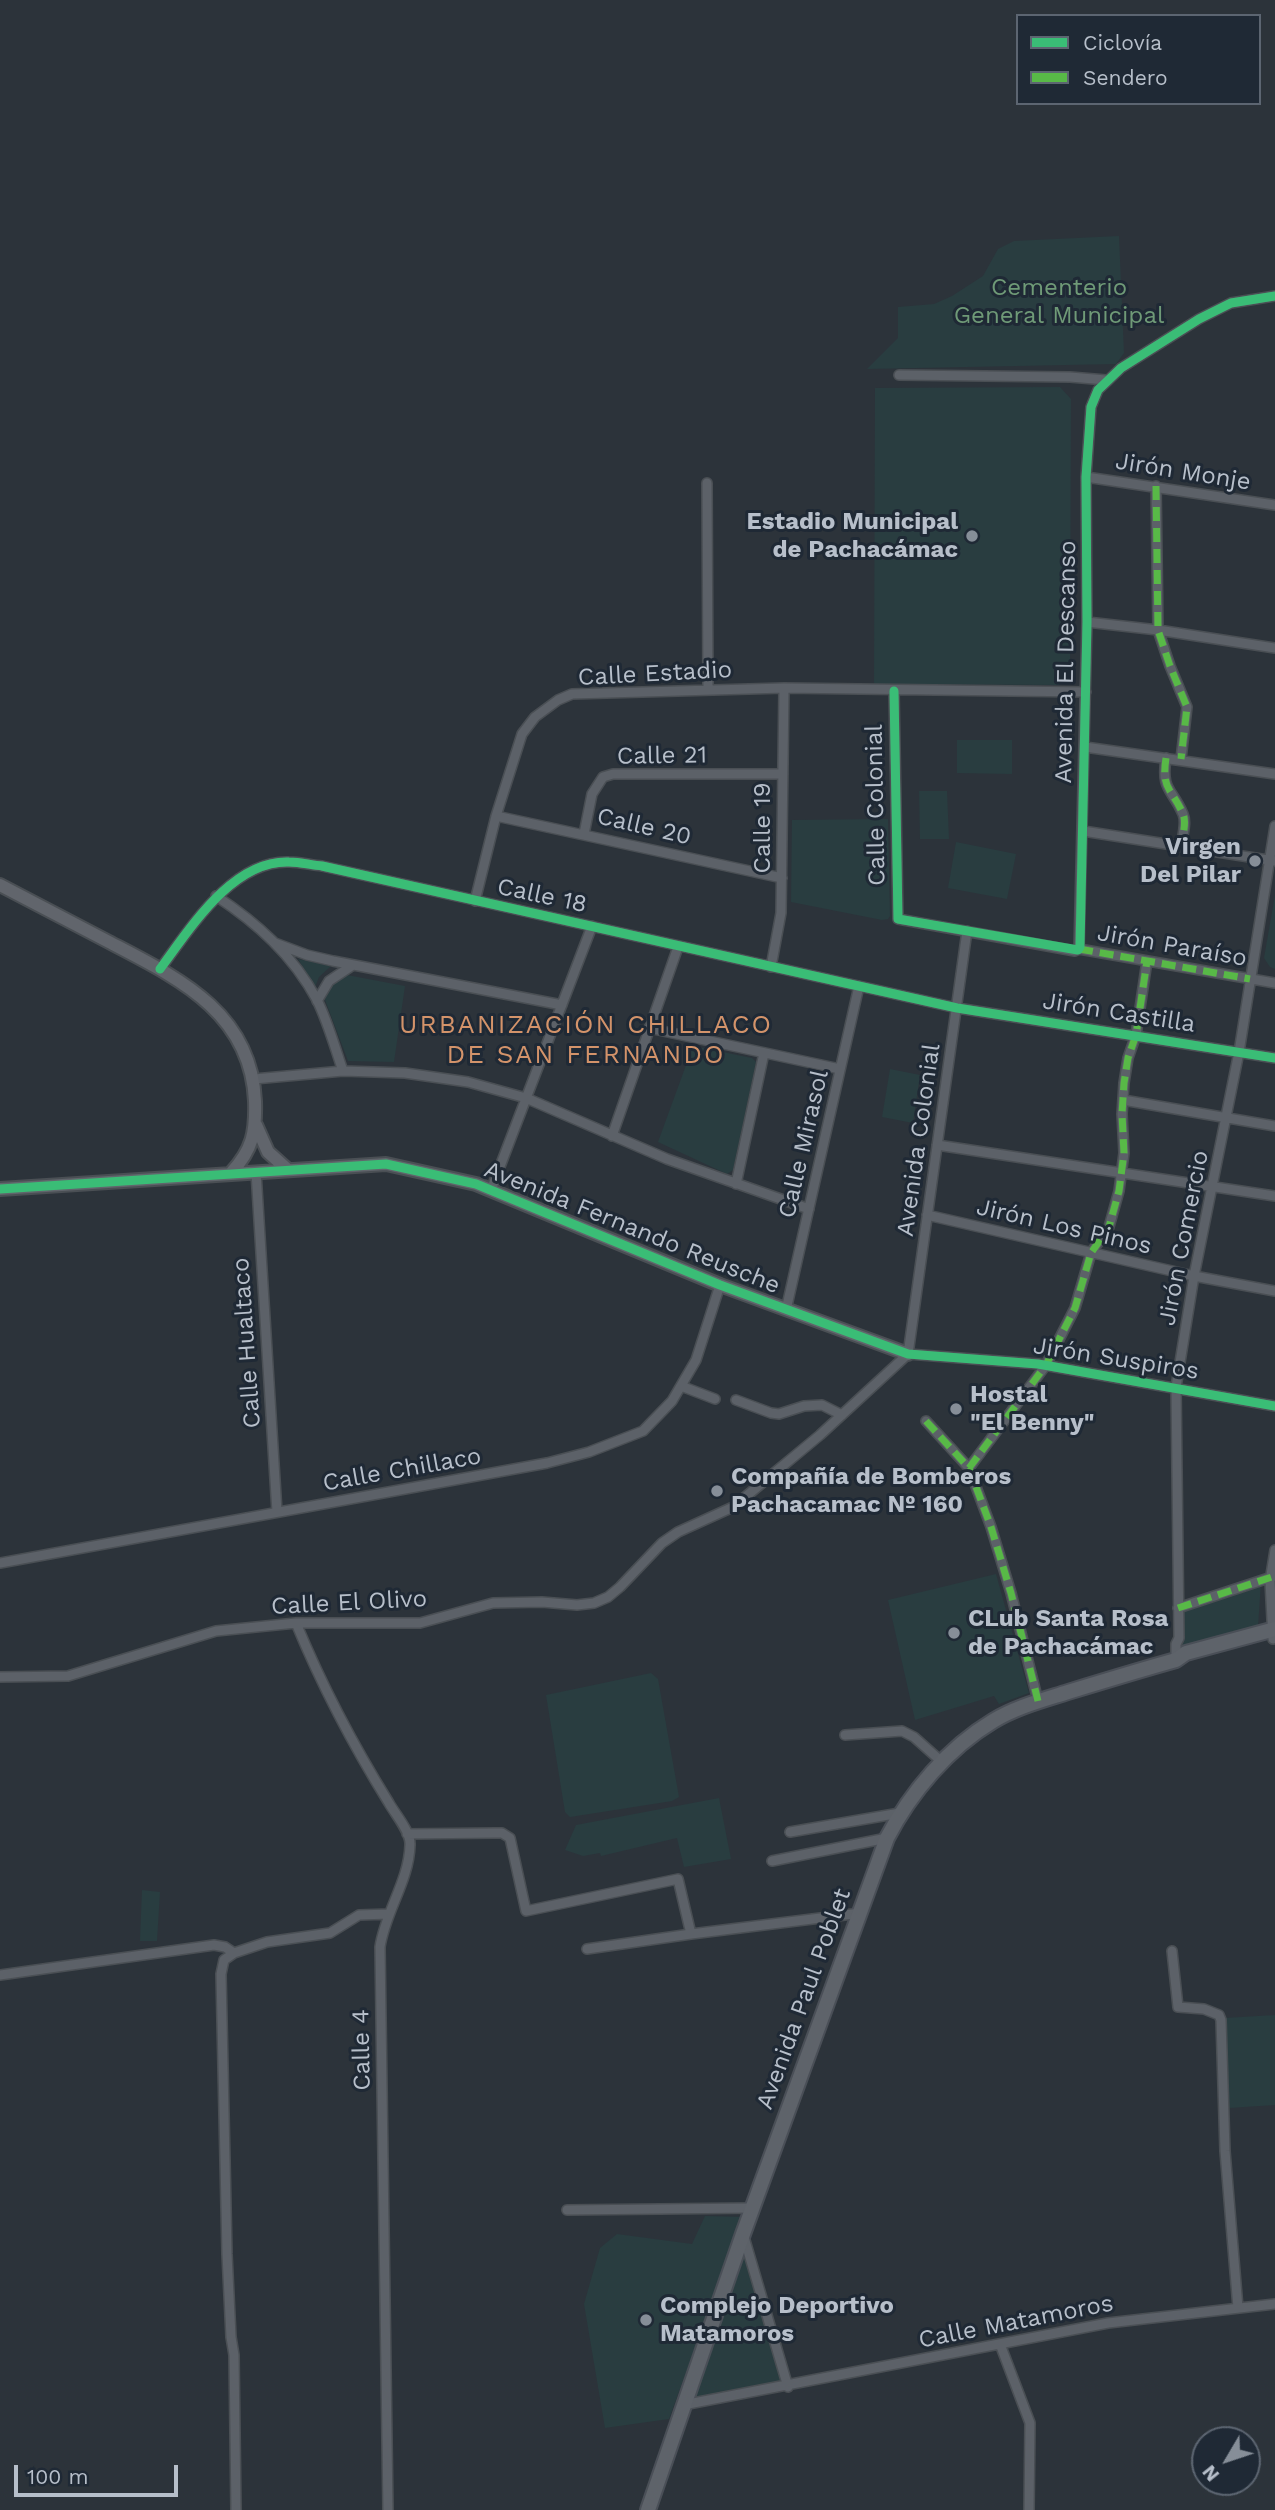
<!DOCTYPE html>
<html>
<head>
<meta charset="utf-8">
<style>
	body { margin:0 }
	#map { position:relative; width:1275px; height:2510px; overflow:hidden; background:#2c333a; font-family:"Work Sans",sans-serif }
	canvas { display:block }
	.legend { position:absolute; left:1016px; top:14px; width:245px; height:91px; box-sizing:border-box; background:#1f2935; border:2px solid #5c6571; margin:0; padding:9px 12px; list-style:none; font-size:21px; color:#b7bfca }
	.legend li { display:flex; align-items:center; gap:14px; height:35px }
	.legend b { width:35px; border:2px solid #5c6571 }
	.north { position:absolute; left:1191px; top:2426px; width:70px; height:70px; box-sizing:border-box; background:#1f2935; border:2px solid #5c6571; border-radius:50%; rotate:231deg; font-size:19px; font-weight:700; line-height:28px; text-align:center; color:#b7bfca }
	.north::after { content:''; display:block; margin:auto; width:24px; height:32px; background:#868e98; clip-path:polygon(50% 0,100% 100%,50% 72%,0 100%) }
	.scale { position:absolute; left:14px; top:2465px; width:164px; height:32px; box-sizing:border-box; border:4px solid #b7bfca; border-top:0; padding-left:9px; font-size:21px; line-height:24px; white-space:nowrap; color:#b7bfca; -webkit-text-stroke:5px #1f2935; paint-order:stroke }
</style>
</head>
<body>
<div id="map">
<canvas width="1275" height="2510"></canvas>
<ul class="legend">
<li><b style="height:9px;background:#3abd76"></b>Ciclovía</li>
<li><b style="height:9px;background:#58b947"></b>Sendero</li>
</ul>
<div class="north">N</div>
<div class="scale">100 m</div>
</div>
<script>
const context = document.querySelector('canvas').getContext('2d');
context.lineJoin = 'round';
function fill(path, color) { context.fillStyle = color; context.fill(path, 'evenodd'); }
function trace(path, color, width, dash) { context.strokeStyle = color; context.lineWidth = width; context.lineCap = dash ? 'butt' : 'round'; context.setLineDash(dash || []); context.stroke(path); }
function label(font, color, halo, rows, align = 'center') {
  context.font = font + ' "Work Sans",sans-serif'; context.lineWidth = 6; context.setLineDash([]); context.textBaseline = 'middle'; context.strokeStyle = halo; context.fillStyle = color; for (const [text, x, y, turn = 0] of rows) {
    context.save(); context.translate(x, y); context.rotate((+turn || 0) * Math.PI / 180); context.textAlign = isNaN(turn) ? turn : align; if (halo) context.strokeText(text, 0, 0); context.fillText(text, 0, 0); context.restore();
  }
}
const green = new Path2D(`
	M1119,236L1124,353L1116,364L867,369L898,338V307L934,304L952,296L983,276L998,249L1014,241Z
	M1060,387L1071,399L1070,673L1064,677L1059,685L874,684L875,388Z
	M957,740H1012V774L957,773Z
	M919,791H947L949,839H920Z
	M888,819L890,916L888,919L882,920L791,902L792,820Z
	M956,842L1016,854L1007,899L948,888Z
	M1275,895V969L1270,967L1264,958Z
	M298,959L331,966L319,977L315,987Z
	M347,975L405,986L394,1062L348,1061L325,1000C326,987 335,979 347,975Z
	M693,1046L752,1058L756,1062L733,1170L727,1174L658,1142Z
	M890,1069L920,1075L913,1123L882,1117Z
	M996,1574L1029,1693L999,1704L994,1696L915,1720L888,1600Z
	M1261,1582L1258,1627L1242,1632L1234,1631L1222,1635L1216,1640L1183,1649L1181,1647L1180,1608Z
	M651,1673L658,1679L679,1797L672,1801L570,1817L565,1812L546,1695Z
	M719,1798L731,1859L684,1867L677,1838L601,1856L600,1853L583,1856L565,1850L576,1825Z
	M142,1890L160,1892L157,1941H140Z
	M1275,2015V2105L1229,2108L1225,2018Z
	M705,2216L743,2217L669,2419L605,2428L584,2304L600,2248L617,2234L692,2244Z
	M746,2252L783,2386L689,2401L742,2253Z`);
const street = new Path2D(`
	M899,375L1070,377L1106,380
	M1086,477L1275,505
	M707,483L708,689
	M1156,486L1158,630L1170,666L1187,707L1181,759
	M1087,622L1158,630L1275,648
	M894,691L898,919L1075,951L1079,949L1275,983
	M1085,747L1275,774
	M1166,758C1161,791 1172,788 1183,814C1187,823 1182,837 1181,847
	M496,816L782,878
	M1083,831L1275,861
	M584,834L592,794L603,777L613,774H783
	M216,896C257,923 293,955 317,1000C328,1022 335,1048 343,1071
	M475,901L496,816L522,734L535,717L558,700L572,694L784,688L1086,692
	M275,943L307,955L333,961L562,1005
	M1079,949L1087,622L1086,477L1091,407L1098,390L1121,368L1199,319L1231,303L1275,296
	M771,967L781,913L784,688
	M160,969C190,929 232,860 289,862C300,862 311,865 322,866L957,1008L1275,1058
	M317,1001L329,981L353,965
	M649,1028L840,1069
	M254,1079L343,1071L405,1073L468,1082L526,1098L667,1159L809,1209
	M1123,1100L1275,1126
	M612,1136L678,947
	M937,1145L1275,1196
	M256,1172L277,1512
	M736,1184L764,1053
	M491,1190L592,926
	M927,1215L1194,1276L1275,1291
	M786,1310L859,986
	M908,1354L967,931
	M908,1354L1038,1364L1275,1406
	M681,1386L715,1399
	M736,1400L771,1413L779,1414L804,1406L822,1405L842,1415
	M926,1421L969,1468L991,1527L1011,1593L1038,1701
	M969,1468L1046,1365L1075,1308L1091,1253L1109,1227L1119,1191L1124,1153L1122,1114L1124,1083L1128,1058L1136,1035L1147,961
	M0,1563L547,1463L589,1452L643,1431L672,1401L696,1360L720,1285
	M1178,1608L1275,1576
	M296,1623C322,1686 353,1745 389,1803C395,1814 411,1832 410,1845C409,1881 385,1912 380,1947L388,2510
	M1273,1639L1270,1581L1275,1550
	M1176,1660V1644L1179,1638L1176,1387L1194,1276L1239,1052L1275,826
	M0,1677L68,1676L216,1631L296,1623H420L493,1603L542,1602L577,1605L594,1603L608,1597L620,1587L662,1543L678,1532L733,1507L750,1493L820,1435L908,1354
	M845,1735L902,1731L914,1737L942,1762
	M790,1832L900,1813
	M407,1834L495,1833H502L510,1838L526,1911L678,1879L691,1934L861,1913
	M772,1861L887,1838
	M587,1949L691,1934
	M1172,1951L1178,2007L1204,2009L1219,2015L1221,2020L1225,2151L1238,2308
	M0,1975L214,1945L225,1947L234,1953
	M567,2210L752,2208
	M744,2237L788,2387
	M1000,2344L1030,2423L1029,2510
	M683,2405L1108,2323L1275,2304
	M236,2510L234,2355L231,2337L227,2254L221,1974L224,1960L234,1953L267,1942L330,1933L359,1915L389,1914`);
const secondary = new Path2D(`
	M0,885C36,904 72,923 109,942C178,978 251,1012 255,1101C256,1132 253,1149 231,1173
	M256,1125L268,1152L288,1170
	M0,1189L386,1164L476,1184L720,1285L908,1354`);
const primary = new Path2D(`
	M648,2510L743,2234L887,1838C911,1792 948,1748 993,1721C1016,1707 1043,1700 1068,1692C1104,1681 1140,1670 1176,1660L1186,1653L1275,1629`);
const quiet = new Path2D(`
	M1156,486L1158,630L1170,666L1187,707L1181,759
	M1166,758C1161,791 1172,788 1183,814C1187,823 1182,837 1181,847
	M1079,949L1250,979
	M926,1421L969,1468L991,1527L1011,1593L1038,1701
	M969,1468L1046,1365L1075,1308L1091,1253L1109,1227L1119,1191L1124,1153L1122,1114L1124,1083L1128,1058L1136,1035L1147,961
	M1178,1608L1275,1576`);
const cycleway = new Path2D(`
	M894,691L898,919L1078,950L1080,947L1087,622L1086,477L1091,407L1098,390L1121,368L1199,319L1231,303L1275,296
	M160,969C190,929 232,860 289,862C300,862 311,865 322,866L957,1008L1275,1058
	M0,1189L386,1164L476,1184L720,1285L908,1354L1038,1364L1275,1406`);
const markers = [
	[972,536,7,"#868e98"],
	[1255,861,7,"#868e98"],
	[956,1409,7,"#868e98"],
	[717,1491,7,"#868e98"],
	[954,1633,7,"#868e98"],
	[646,2320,7,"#868e98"]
];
const parkNames = [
	["Cementerio",1059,288],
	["General Municipal",1059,316]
];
const streetNames = [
	["Jirón Monje",1183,472,9],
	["Avenida El Descanso",1066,662,-89],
	["Calle Estadio",655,674,-3],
	["Calle 21",662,756,-1],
	["Calle Colonial",876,805,-91],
	["Calle 20",644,827,13],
	["Calle 19",763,828,-90],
	["Calle 18",542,896,12],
	["Jirón Paraíso",1172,946,10],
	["Jirón Castilla",1119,1013,9],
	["Avenida Colonial",919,1140,-82],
	["Calle Mirasol",804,1144,-77],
	["Jirón Los Pinos",1064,1227,13],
	["Avenida Fernando Reusche",632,1228,22],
	["Jirón Comercio",1184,1238,-79],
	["Calle Hualtaco",247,1343,-94],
	["Jirón Suspiros",1116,1359,9],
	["Calle Chillaco",402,1470,-10],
	["Calle El Olivo",349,1603,-3],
	["Avenida Paul Poblet",804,1999,-70],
	["Calle 4",362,2050,-91],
	["Calle Matamoros",1016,2322,-11]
];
const poiNames = [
	["Estadio Municipal",958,522,"right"],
	["de Pachacámac",958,550,"right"],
	["Virgen",1241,847,"right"],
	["Del Pilar",1241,875,"right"],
	["Hostal",970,1395],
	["\"El Benny\"",970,1423],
	["Compañía de Bomberos",731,1477],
	["Pachacamac Nº 160",731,1505],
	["CLub Santa Rosa",968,1619],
	["de Pachacámac",968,1647],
	["Complejo Deportivo",660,2306],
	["Matamoros",660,2334]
];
const neighbourhoodNames = [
	["URBANIZACIÓN CHILLACO",586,1025],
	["DE SAN FERNANDO",586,1055]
];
fill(green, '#293d40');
trace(street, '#4a4f54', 12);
trace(secondary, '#4a4f54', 16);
trace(primary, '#4a4f57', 18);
trace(street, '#5c6168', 9);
trace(secondary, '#61656c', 12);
trace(primary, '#5e636a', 14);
trace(quiet, '#58b947', 7, [14, 7]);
trace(cycleway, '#3abd76', 9);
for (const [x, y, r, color] of markers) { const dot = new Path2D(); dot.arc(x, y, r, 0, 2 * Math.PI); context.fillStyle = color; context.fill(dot); trace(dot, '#1f2935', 2.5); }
label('24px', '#6f9a77', '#1f2935', parkNames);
label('24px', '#b7bfca', '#1f2935', streetNames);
label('bold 24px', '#b7bfca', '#1f2935', poiNames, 'left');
context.letterSpacing = '2px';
label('26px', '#d3936a', '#1f2935', neighbourhoodNames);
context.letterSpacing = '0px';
</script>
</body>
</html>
